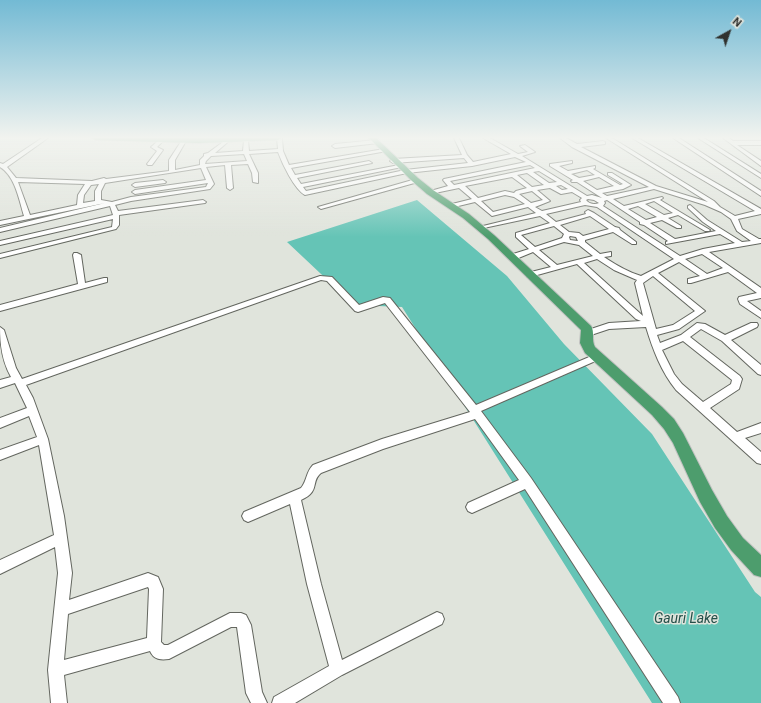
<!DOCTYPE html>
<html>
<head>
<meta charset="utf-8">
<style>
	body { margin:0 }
	#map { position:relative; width:761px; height:703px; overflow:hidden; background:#e0e4dc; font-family:Roboto,sans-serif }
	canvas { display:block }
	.north { position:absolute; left:709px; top:12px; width:40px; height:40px; -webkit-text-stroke:3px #e0e4dc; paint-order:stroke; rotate:40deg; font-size:11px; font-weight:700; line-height:16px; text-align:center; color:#30322f }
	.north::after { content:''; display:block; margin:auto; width:14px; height:18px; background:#30322f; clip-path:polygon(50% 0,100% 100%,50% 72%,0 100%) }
</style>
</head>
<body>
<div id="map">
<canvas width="761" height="703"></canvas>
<div class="north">N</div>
</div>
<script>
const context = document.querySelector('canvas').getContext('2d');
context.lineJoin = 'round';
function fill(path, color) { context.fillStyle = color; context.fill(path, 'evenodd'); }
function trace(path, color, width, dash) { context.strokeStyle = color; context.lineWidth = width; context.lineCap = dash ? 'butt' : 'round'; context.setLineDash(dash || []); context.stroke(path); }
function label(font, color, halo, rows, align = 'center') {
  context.font = font + ' Roboto,sans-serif'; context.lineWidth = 3; context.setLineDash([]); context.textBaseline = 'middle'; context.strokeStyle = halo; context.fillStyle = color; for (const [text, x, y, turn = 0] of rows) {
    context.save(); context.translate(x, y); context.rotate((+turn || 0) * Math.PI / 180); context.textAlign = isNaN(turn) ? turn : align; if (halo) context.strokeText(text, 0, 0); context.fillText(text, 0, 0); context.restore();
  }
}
const water = new Path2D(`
	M417,200L507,276L564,344L652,434L755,592L761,597V703H652L402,307L354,305L287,242Z`);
const minor = new Path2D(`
	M42,138H48L7,167L16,178L92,181L104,178L106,179L169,171V160L182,140H184L186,141L175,160V170L200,165V160L204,156V154L208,153L227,139H229V141L215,153L243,151L244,140L246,139L248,140L249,151L278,149L277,138H282L283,151L289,165L384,149L387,151L291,168L295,175L369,161L372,163L297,178L301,184L399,165L402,167L303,187L306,191L405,170L468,163L464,158L393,163L390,161L393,159L462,155L454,138H459L467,155L473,162L511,154L483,138H490L518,154L528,152L520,146L525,145L535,152L522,156L587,196L592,195L602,198L577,182H572L571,181L573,180L550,166V164L572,161V163L559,166L568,171L595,166V168L593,169L620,185L623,184L608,175V173H612L631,185L623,189L602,193L607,196L649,187L572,147L560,138H566L577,144L603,141L605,142V144L581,147L656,186L708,202L606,138H612L714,201L720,207L735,216L755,211L632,138H638L761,209V214L738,219L742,229L759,239H761V243L709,252L761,288V298L747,301L761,311V318L740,304L738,299L739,297L757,293L728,272L691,283H688V279L700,276L679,262L658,273L705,311L679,329L657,335L660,343L681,335L697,323L705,324L725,335L751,323H757L758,325L757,327L731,340L761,365V375L758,374L722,341L701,329L690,337L740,376L742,379L739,389L710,408L737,432L761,423V433L745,438L761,452V464L757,463L676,390C661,371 653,350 646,327L609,329L588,336L585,335L584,333L585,331L609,323L641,321L636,319L577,264L530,277H527V273L551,267L533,252L516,259H510V255L529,249L516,237V233L550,223L540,216L479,229V227L536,213L528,207L492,216L475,202L450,208L448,207V205L472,199L459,188L430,194L427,192L448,186L443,180L444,179L526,162L515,157L472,166L407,173L305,195C294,189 282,163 278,152L249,154L258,173V183L253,182L252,173L248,164L231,165L233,188L230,190L227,188L225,165L206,167L214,184L210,189L131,201L115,205L118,211L203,200L206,202L205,203L119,215V225L116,229L0,258V254L112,227L113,219L0,245V241L113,215L110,206L0,232V228L105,203L0,225V221L24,216C19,199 15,176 0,167V163L3,164ZM244,154L247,161L205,164L206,161L211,156ZM530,165L535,168L454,185L450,181ZM201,168L206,180L135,190L132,192L135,194L208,183L206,187L131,197L112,202L101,200V191L105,183ZM587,170L595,175L579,178L571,174ZM539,171L557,182L549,183L533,172ZM527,173L544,185L532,187L517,175ZM512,177L527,188L516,191L514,193L505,191L478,198L465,186ZM599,177L614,186L597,190L583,181ZM18,182L85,184L78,195L77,205L30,215ZM99,184L95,191V201L83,203L84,195L91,185ZM561,185L568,189L562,190L556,186ZM550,188L561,194L572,192L582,198L580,200L581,202L542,211L535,207L550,201L537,190ZM654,189L705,205L721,212L731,219L737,231L751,241L742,242L707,220L690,205L688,206V208L703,222L716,231L675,239L650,223L662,220L677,228H681V226L668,218L678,215L705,231H709L710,230L660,200L663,198L662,197L624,206L613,199ZM532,191L543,200L531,203L519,194ZM505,195L514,197L525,204L493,212L481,201ZM588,199L594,200L599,203C595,205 589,204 586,200ZM607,200L640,222V224L644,225L668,241L666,242V244L720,234L735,243L703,249L680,256L603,206L605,203L604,201ZM654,201L673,213L664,215L645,204ZM585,205L597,207L674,259L641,276C628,272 616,265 604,257L611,256V252L600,254L585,242V240L613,232L632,244H636V242L620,230L619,228L615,227L594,213L588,210L585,212L586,214L556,222L546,214ZM638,206L657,217L646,220L628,209ZM590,216L609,229L583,236L579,233L569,232L560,225ZM554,226L564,234L562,238L535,247L521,235ZM570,236L576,237L578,241L570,240L569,237ZM564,242L579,245L593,256L557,265L539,250ZM702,254L723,268L707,274L685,259ZM597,259L614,270L637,280L635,283L643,316L584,263ZM653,276L695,311L673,325L656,329L643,283ZM683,341L732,380L731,384L703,402L682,384L674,374L662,350Z
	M673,138H679L761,191V196Z
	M698,138H704L761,174V178Z
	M723,138H729L733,141H761V145H737L761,161V166Z
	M159,140L163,141L157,147L163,150L152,165H148L147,164L157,151L151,147Z
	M376,140L378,141V143L335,148L332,146L335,144Z
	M416,179L418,180V182L321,209L318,207Z
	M163,180L166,182L165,183L135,187L132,185L135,183Z
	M74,253H77L81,255L85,283L104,278H107V282L0,311V305L78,284L73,255Z
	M320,276L332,277L359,305L383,297L390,298L476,405L594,355H600L602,357L600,359L481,411L531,478L678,697L680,703H663L525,489L472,513L468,511L466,507L468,503L519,480L475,419L383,449L321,473C310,482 321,491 301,500L321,584L342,660L437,612L442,614L444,619L442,624L342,675L295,703H272L274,697L329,666L307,584L290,504L248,522L244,520L242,516L244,512L301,488C307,481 306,472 313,465L382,439L470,412L385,303L358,312L355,311L327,281L321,280L26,385L33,398L48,439L64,516L72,573L69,600L148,573L158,577L163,589L161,642L164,645H168L230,613H241L246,615L251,625L262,692L267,703H251L246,693L237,627H231L169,659C161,660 154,660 150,651L64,675L67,703H51L48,670L58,573L55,547L0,574V560L54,535L39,445L0,460V450L37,437L29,416L0,428V418L27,408L15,383L0,388V380L11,377C2,361 0,345 0,327L4,330L16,368L22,379ZM148,587L149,589L147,638L64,660L68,614Z`);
const highway = new Path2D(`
	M92,138H281L278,140L198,143L95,140Z
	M369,138H376L418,178L433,190L469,214L494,235L591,326C595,332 591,340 595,347L662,407L674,419L683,433L712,490L727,516L743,538L761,555V577L754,575L731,550L715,528L700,502L673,443L664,429L652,415L585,353L580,343L581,330L488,239L463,218L427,194L412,181Z`);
const nearWaternames = [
	["Gauri Lake",686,619]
];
fill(water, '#65c4b6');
trace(minor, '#63665f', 2);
trace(highway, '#c1c2c1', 2);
fill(minor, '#fff');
fill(highway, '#4d9d6d');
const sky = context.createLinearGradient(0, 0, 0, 237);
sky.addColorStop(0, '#73bad4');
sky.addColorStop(0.58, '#f1f3ef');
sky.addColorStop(1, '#f1f3ef00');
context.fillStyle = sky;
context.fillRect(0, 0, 761, 237);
label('italic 14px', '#244f49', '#e0e4dc', nearWaternames);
</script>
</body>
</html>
